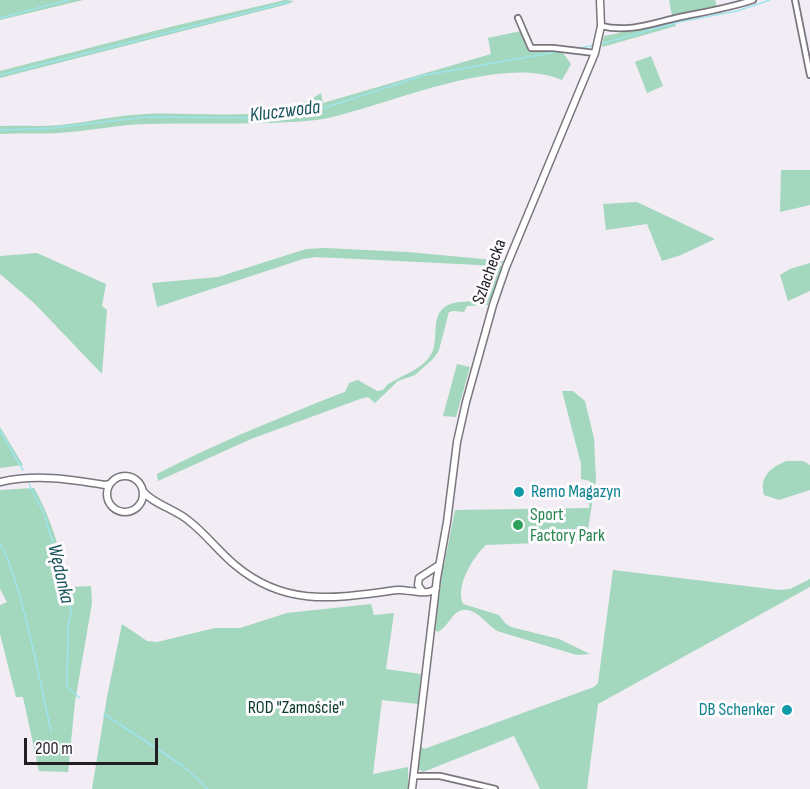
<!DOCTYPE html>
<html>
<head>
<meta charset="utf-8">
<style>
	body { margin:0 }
	#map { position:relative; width:810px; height:789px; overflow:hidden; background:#f2ecf5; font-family:"Sofia Sans Condensed",sans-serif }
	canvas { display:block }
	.scale { position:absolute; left:24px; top:738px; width:134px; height:27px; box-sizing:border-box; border:3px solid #201e21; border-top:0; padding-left:8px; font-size:18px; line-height:21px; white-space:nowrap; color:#201e21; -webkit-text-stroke:4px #fdfbfe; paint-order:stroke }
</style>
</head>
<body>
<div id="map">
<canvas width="810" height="789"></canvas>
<div class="scale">200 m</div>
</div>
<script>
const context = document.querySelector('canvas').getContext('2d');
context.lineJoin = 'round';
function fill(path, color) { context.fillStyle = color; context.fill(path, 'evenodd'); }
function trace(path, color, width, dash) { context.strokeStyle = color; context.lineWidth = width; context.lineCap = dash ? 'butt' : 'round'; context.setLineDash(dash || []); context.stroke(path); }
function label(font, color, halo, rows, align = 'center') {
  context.font = font + ' "Sofia Sans Condensed",sans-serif'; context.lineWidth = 6; context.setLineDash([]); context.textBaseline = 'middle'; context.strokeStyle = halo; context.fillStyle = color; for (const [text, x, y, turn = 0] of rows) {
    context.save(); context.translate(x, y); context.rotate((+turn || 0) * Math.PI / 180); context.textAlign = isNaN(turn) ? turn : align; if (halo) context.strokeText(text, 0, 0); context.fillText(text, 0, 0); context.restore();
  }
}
const green = new Path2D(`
	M0,0H83L0,20Z
	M285,0L294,1L288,4L0,78V71L174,26Z
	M669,0H715L717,8L672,16Z
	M674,22L676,26L602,47L604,36Z
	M521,31L530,51L557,50L571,52L563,53L571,64L562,80C501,54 394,103 332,117C312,122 289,122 268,123C227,124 186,123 145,124C117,125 88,131 59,133C40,134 20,133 0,134V126C20,125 40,127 60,125C89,122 117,115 146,114C201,111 275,125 321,93L323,103L491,54L488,38Z
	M651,56L663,86L647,93L635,62Z
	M781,170H810V205L780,212Z
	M637,202L715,239L681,255L662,261L647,224L606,230L603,204Z
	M325,248L408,252L504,261L500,265L503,267L488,305L467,306L464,312L454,311L449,312L439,350L434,358L415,375L398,381L375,403L368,397L360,399L251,439L158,481L157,474C216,443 277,419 339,394L345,392L349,383L358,380L377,391L383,390L387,385C400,376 421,370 430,356C441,341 428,315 448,305C458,300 470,303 480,300L486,294L499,266L316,257L303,259L157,307L152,283L218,277L306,249Z
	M37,253L106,284L102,306L107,310L102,374L34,303L0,274V256Z
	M810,263V291L788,301L780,275L790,269Z
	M457,364L470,367L456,417L443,416Z
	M562,391H573L585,401L594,438L596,480L586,541L486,545C473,557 455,586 463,604L499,615L505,623L511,627L559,639L590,654L577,655L497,631C486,624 471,600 455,614C449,620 446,627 438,632L435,630L443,565H444L455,510L589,508L590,481L581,479V464Z
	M0,427L23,465L0,468Z
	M786,461H803L810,465V490L779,500L764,495C759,476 771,468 786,461Z
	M34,488C52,519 60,553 70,587L91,586L92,603L75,702L68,772L39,771L23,697H16L0,634V605L7,602L0,589V490Z
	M613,570L779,590L790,589L810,579V587L598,704L587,789H540L514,736L423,772L418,769L421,747L424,749L594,687L598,683Z
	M371,604L374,615L394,613L386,669L421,674L418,704L382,700L373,774L408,767V789H92L107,697L122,624L147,641L157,642L215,628H240L287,613Z`);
const stream = new Path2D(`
	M0,18L68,0
	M600,44L679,22L737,11L770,0
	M576,49L595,45
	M0,75L288,2
	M0,130L54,128L146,117L257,118L324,108L425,75L562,51
	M0,431L23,470
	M29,484L45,516L69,598L71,613L68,627L67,687L80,698
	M0,543C11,564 17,585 23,608C34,649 42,690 51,731
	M104,714L183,766L208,789`);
const minor = new Path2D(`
	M795,0L810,75
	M518,18L531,48H553L595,53
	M601,26C629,33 653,23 680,17C705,12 729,8 753,0
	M413,776H440L495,789`);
const tertiary = new Path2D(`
	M107 494a18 18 0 1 1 36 0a18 18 0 1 1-36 0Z
	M0,482C36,474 69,479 105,485L110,484
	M143,491C151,503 177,510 189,521C206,534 219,552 235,565C286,608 336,598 397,590C409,589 428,597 436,588
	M422,591L418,585L419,578L439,565
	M412,789L437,578L447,522L457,442L466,402L493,305L506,267L595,53L601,26L600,0`);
const markers = [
	[519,492,6,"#0f9aa8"],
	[518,525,6,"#2e9e5b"],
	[787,710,6,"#0f9aa8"]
];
const streetNames = [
	["Szlachecka",490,272,-70]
];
const cultureNames = [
	["Remo Magazyn",531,492],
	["DB Schenker",775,710,"right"]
];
const leisureNames = [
	["Sport",530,515],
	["Factory Park",530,536]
];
const parkNames = [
	["ROD \"Zamoście\"",296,708]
];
const waterNames = [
	["Kluczwoda",285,112,-7],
	["Wędonka",60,574,77]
];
fill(green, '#a3d7be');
trace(stream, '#9ee4ec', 1.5);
trace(minor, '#7b767e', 8);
trace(tertiary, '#7b767e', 9);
trace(minor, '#fff', 4.5);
trace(tertiary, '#fff', 6);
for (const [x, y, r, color] of markers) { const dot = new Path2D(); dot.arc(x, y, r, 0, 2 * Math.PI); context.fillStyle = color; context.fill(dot); trace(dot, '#fdfbfe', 2); }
label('18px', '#201e21', '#fdfbfe', streetNames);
label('18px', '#0d838f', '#fdfbfe', cultureNames, 'left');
label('18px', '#27864d', '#fdfbfe', leisureNames, 'left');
label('18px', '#073928', '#fdfbfe', parkNames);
label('italic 20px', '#19555b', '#fdfbfe', waterNames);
</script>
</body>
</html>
